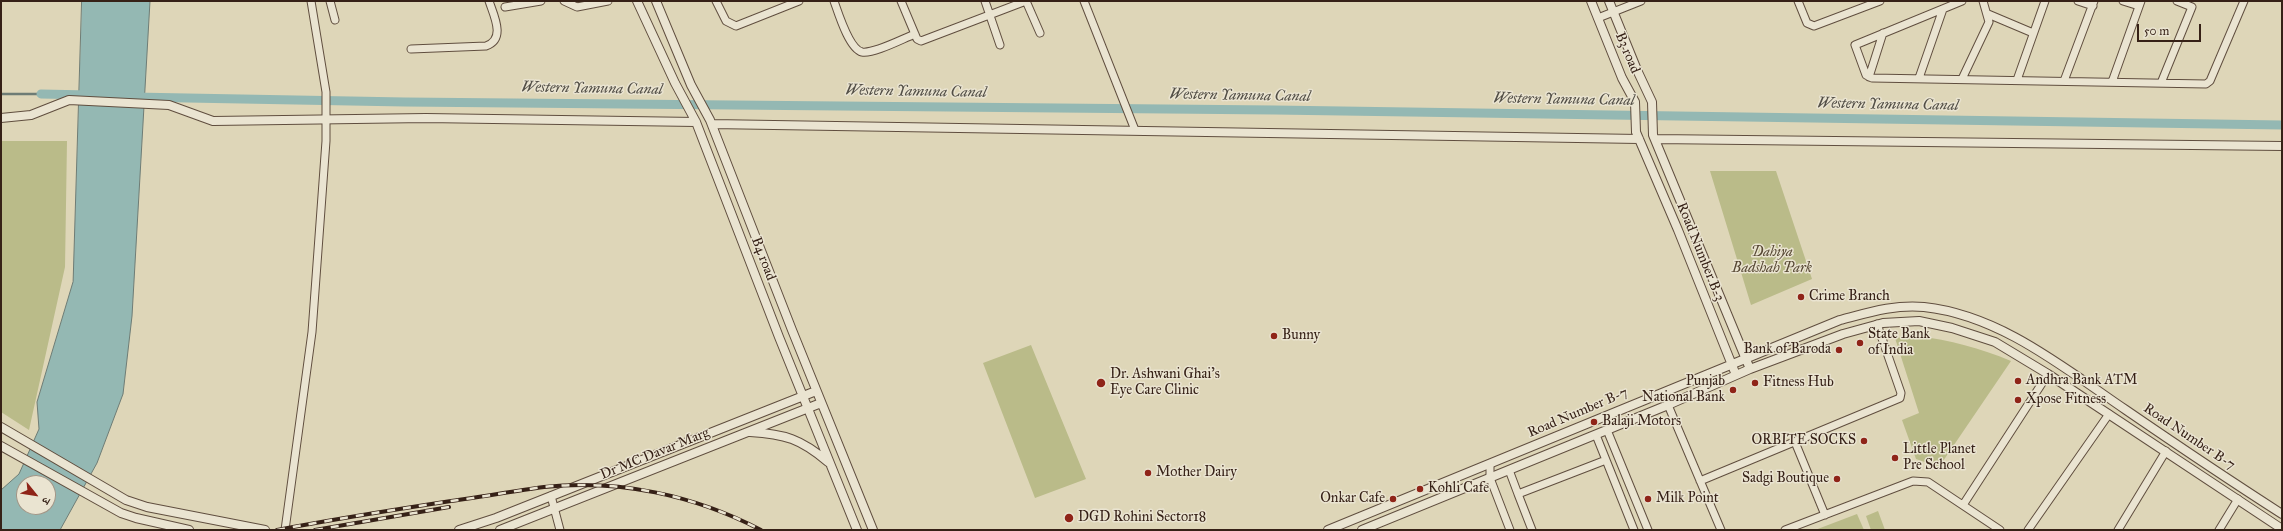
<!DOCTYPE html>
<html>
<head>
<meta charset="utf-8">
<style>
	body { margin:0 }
	#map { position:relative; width:2283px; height:531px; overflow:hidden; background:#ded6b8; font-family:"IM FELL Great Primer","Noto Serif Devanagari",serif }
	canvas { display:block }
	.frame { position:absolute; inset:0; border:2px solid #362117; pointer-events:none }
	.north { position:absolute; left:16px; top:475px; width:40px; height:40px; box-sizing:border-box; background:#eae4d1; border:1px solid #a29687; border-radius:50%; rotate:120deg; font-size:11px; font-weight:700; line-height:16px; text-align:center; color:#362117 }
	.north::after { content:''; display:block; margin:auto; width:14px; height:18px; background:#8f2418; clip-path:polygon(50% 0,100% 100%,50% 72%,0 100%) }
	.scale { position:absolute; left:2137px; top:24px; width:64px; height:18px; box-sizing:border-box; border:2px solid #362117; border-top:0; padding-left:5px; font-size:12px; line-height:14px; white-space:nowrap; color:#362117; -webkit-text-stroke:3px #eae4d1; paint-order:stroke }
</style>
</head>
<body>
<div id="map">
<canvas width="2283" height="531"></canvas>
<div class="frame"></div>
<div class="north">उ</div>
<div class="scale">50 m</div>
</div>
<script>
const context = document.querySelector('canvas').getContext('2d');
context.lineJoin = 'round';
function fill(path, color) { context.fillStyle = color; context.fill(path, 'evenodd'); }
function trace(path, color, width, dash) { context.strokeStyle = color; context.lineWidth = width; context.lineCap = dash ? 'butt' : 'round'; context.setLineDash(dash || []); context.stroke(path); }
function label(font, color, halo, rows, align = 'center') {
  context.font = font + ' "IM FELL Great Primer",serif'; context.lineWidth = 3; context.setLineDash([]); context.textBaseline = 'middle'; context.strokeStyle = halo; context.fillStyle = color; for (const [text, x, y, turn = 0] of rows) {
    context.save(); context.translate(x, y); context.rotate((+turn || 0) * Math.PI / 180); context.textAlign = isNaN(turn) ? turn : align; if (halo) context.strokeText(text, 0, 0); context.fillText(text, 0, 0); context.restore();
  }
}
const green = new Path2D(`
	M1,141H67L65,267L29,430L1,412Z
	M1710,171H1776L1812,279L1751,305Z
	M1917,336C1950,340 1980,348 2011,361L1939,467L1916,459L1902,420L1919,413L1895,338Z
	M1031,345L1086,479L1035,498L983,363Z
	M1878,511L1885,530H1871L1866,516Z
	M1857,514L1864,530H1815Z`);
const water = new Path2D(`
	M82,1H150L132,316L123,394L97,463L60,530H1V490L19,474L39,429L37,402L73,282ZM24,483H48V507H24Z`);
const stream = new Path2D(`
	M1,94H41`);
const canal = new Path2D(`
	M41,94L90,95
	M133,97L405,102L1275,110L2282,125`);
const minor = new Path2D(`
	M330,1L335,20
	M564,1L577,7L608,1
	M716,1L726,21L736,26L799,1
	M834,1C838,12 849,49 862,52C874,54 902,39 915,34
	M901,1L917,39L921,41L1026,1
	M985,1L1000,45
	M1026,1L1040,33
	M1084,1L1135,130
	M1798,1L1807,23L1814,26L1880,1
	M1962,1L1855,45L1866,75L1872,78L2206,84L2210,81L2244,1
	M2078,1L2093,6
	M2123,1L2139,6
	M505,7L541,1
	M1988,14L2033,33
	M1598,18L1641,1
	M411,49L486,46C506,39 494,16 489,1
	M1869,77L1883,33
	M1919,78L1943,9
	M1962,79L1989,22L1983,1
	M2017,80L2045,1
	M2064,81L2094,1
	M2112,82L2141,1
	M2161,83L2192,7L2177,1
	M1668,405L1721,530
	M1607,430L1648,530
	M1596,435L1634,530
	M1795,442L1825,515
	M1490,464V478L1510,530
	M1509,470L1518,494L1606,460
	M1700,481L1900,398L1901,393L1877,324
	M1518,494L1532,530
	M551,496L560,530
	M1963,505L2048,374
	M285,530L312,332L326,141V92L311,1
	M1785,530L1913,481L1928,482L2000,530
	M2028,530L2109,414
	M2118,530L2166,451
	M2219,530L2238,499`);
const tertiary = new Path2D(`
	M637,1L675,83L696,122L779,337L857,530
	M656,1L691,85L710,120L792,330L873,530
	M1591,1L1622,78L1635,102L1636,132L1678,230L1736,375
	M1609,1L1637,70L1652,102L1653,135L1750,369
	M1,118L31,115L69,100L169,105L213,121L426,118L696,122
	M712,124L1639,139
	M1655,139L2282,146
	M1,427L126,500L147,507L265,530
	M750,432C785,434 801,439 828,462
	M1,446L121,513L136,518L189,530
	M459,530L496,518L816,391
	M500,530L821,403
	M1328,530L1840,320C1867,313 1895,304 1924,307C2000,315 2064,368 2126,410C2177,445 2229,480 2282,514
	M1362,530L1668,405L1750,369L1843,334L1883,323L1919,321L1952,328L1995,342L2048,374L2282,529`);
const rail = new Path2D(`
	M277,530C335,519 392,510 451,501C482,497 513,491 544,487C618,479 694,495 761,530
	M315,530L449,507`);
const markers = [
	[1801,297,4,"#8f2418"],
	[1274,336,4,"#8f2418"],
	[1860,343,4,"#8f2418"],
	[1839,350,4,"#8f2418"],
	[2018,381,4,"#8f2418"],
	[1101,383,5,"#8f2418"],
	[1755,383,4,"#8f2418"],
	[1733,390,4,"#8f2418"],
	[2018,400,4,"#8f2418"],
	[1594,422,4,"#8f2418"],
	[1864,441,4,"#8f2418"],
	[1895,458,4,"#8f2418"],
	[1148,473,4,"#8f2418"],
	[1837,479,4,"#8f2418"],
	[1420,489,4,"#8f2418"],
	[1393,499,4,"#8f2418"],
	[1648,499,4,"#8f2418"],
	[1069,518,5,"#8f2418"]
];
const streetNames = [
	["B3 road",1627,53,67],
	["Road Number B-3",1700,252,68],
	["B4 road",763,259,69],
	["Road Number B-7",1578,413,-23],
	["Road Number B-7",2189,437,34],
	["Dr MC Davar Marg",655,454,-22]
];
const parkNames = [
	["Dahiya",1772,253],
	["Badshah Park",1772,269]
];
const poiNames = [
	["Crime Branch",1809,297],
	["State Bank",1868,335],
	["of India",1868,351],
	["Bunny",1282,336],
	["Bank of Baroda",1831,350,"right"],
	["Dr. Ashwani Ghai's",1110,375],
	["Eye Care Clinic",1110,391],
	["Andhra Bank ATM",2026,381],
	["Punjab",1725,382,"right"],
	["National Bank",1725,398,"right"],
	["Fitness Hub",1763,383],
	["Xpose Fitness",2026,400],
	["Balaji Motors",1602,422],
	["ORBITE SOCKS",1856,441,"right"],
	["Little Planet",1903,450],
	["Pre School",1903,466],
	["Mother Dairy",1156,473],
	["Sadgi Boutique",1829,479,"right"],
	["Kohli Cafe",1428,489],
	["Onkar Cafe",1385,499,"right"],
	["Milk Point",1656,499],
	["DGD Rohini Sector18",1078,518]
];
const waterNames = [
	["Western Yamuna Canal",592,89,1],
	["Western Yamuna Canal",916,92,1],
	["Western Yamuna Canal",1240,96,1],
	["Western Yamuna Canal",1564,100,1],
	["Western Yamuna Canal",1888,105,1]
];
fill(green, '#babb89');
fill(water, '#94b8b3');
trace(water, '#6e7c75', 1);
trace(stream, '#6e7c75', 2.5);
trace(canal, '#94b8b3', 9);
trace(minor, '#604e3f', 9);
trace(tertiary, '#604e3f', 10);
trace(minor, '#eae4d1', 7);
trace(tertiary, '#eae4d1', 8);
trace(rail, '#362117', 4);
trace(rail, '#eae4d1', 2.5, [8]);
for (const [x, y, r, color] of markers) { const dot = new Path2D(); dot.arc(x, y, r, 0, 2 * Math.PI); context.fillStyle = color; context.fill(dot); trace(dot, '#eae4d1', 1.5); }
label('14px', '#362117', '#eae4d1', streetNames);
label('italic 14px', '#574834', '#eae4d1', parkNames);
label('14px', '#362117', '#eae4d1', poiNames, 'left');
label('italic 15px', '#524e46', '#eae4d1', waterNames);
</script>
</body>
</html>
